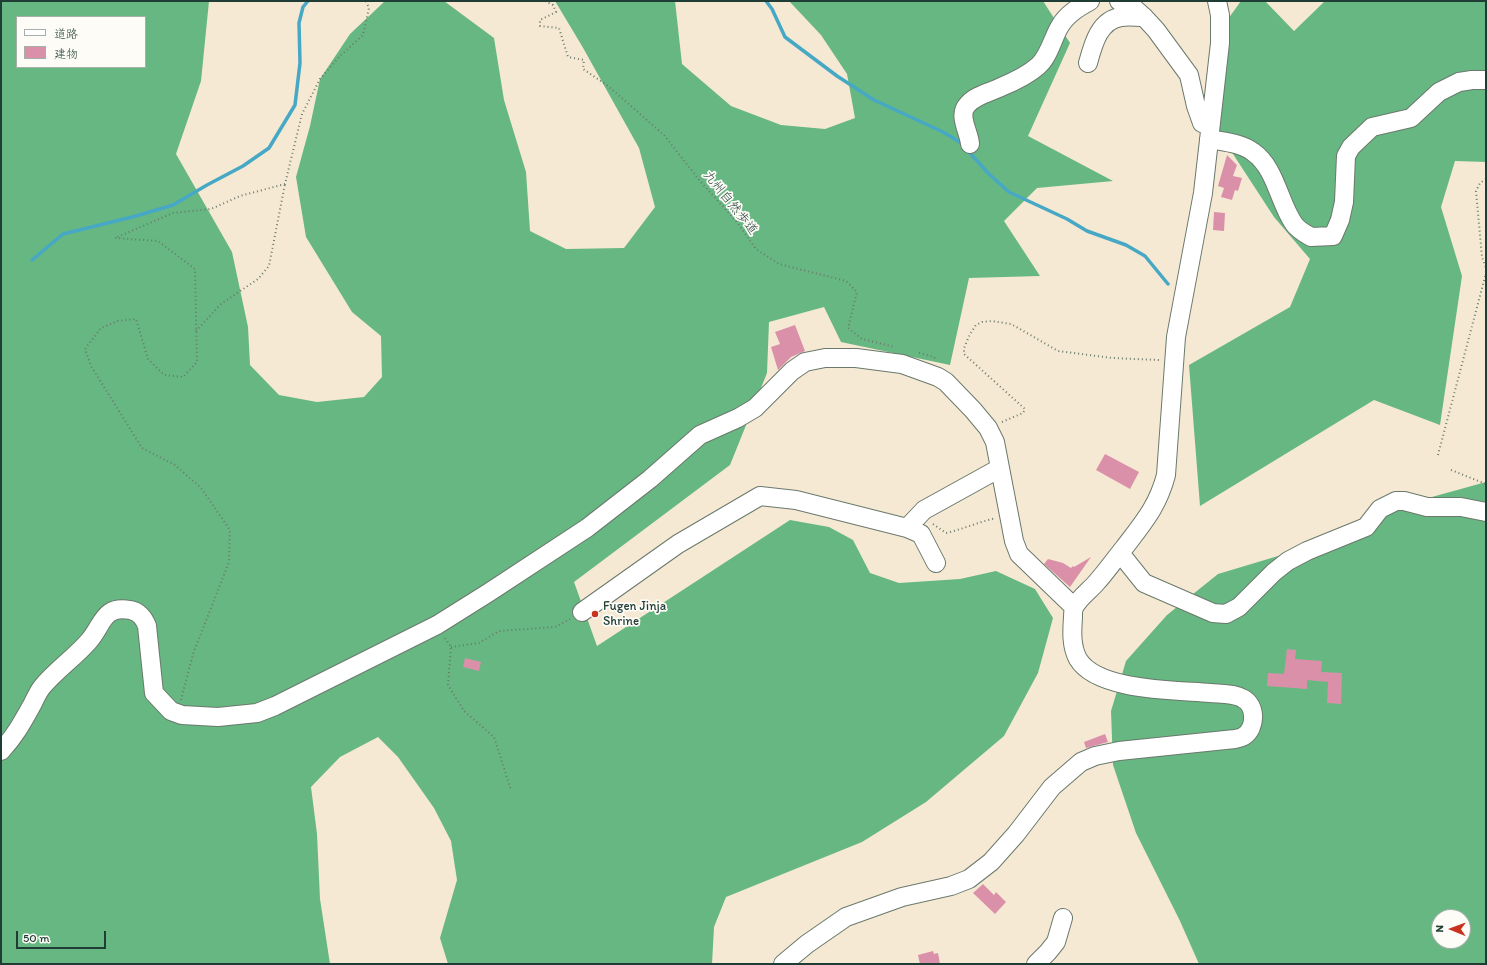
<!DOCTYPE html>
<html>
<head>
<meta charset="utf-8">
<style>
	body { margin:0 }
	#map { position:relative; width:1487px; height:965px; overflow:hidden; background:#f5e9d3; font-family:Itim,"Klee One",sans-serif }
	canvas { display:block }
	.frame { position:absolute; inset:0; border:2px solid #1f3d34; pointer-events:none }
	.legend { position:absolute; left:16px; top:16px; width:130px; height:52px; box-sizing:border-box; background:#fdfcf7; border:1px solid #a4b0a9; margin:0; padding:5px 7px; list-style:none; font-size:12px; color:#1f3d34 }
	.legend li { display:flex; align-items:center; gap:8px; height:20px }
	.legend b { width:20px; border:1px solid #a4b0a9 }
	.north { position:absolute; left:1431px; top:909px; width:40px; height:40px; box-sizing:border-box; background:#fdfcf7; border:1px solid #a4b0a9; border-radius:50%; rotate:271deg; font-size:11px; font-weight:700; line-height:16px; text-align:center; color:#1f3d34 }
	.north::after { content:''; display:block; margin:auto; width:14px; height:18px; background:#c8321e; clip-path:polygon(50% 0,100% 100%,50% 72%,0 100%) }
	.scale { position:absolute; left:16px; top:931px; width:90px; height:18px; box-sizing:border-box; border:2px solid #1f3d34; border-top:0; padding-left:5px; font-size:12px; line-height:14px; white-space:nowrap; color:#1f3d34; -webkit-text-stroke:3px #fdfcf7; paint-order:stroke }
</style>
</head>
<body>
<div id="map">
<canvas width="1487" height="965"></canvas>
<div class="frame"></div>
<ul class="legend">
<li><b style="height:5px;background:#fff"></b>道路</li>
<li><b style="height:11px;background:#db90aa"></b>建物</li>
</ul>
<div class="north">N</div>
<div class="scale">50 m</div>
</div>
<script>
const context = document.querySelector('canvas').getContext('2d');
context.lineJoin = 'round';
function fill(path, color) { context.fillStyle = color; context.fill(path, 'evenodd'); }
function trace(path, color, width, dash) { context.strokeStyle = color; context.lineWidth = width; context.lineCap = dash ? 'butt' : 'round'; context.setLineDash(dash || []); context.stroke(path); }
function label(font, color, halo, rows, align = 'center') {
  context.font = font + ' Itim,"Klee One",sans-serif'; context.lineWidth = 3.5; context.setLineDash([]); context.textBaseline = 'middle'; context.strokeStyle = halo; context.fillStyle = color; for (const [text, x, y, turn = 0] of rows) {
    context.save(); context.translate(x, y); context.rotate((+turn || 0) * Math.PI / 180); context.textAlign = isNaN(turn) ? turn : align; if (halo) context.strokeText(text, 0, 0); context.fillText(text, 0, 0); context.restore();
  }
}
const forest = new Path2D(`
	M1,1H209L201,81L176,154L232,252L248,327L250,365L279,395L317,402L364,397L382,377L381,336L352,312L306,237L296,177L310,126L320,79L350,34L385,1H444L494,38L504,100L526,172L530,231L566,249L624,248L655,207L639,148L582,46L555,1H675L682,64L731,106L781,125L825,129L855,118L847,74L821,35L789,1H1043L1070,43L1028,136L1113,181L1037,188L1004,221L1040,276L969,278L950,365L841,342L824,307L769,322L767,373L730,465L574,582L597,646L790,520L829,527L853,540L870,573L899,583L960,579L996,571L1035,589L1053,618L1038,673L1004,736L926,802L862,842L726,897L714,927L712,964H448L440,938L457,880L451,841L434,808L398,757L378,737L340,757L311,787L317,834L320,899L330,964H1ZM17,17H145V67H17Z
	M1241,1H1265L1294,31L1325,1H1486V162L1455,161L1441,207L1462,276L1440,425L1374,400L1200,506L1189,365L1290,307L1310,259L1274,217L1218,131L1228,19Z
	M1486,482V964H1199L1180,921L1136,833L1113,765L1111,711L1126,661L1167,615L1218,574L1298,550L1421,500ZM1439,917H1463V941H1439Z`);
const stream = new Path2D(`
	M766,1L772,9L785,37L837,76L874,100L943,132L958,141L963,145
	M967,150L989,174L1009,192L1067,219L1087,231L1126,245L1145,256L1168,284
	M32,260L63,234L136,216L173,205L207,185L243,166L269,148L295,105L300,63L299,23L303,7L308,1`);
const building = new Path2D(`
	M1227,155L1237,165L1233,176L1242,178L1238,191L1235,190L1232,200L1221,197L1224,188L1218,186Z
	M1214,212L1225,213L1224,231L1213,230Z
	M795,325L805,351L791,357L778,370L771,347L780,344L775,332Z
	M1105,454L1139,472L1130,489L1096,470Z
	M1091,557L1070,587L1044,564L1048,559L1063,563L1071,568L1073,566L1074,567Z
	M1287,649L1296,650L1295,659L1322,661L1321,672L1342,673L1341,704L1327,703L1328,682L1307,680V689L1267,686L1268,673L1284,674Z
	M465,658L481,662L479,671L463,667Z
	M1105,734L1108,742L1086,748L1084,742Z
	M983,884L994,895L996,892L1006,902L995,914L973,893Z
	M933,951L934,954L938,953L940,964H920L918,955Z`);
const path = new Path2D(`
	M545,1L553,5L556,12L540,20V26L559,28L568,57L584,60L583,69L608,86L664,135L700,181L736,221L756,249L779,264L846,281L857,292L848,328L862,339L895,347
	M1486,179L1480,183L1476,191L1482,257L1486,268
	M196,331L221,304L258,279L269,266L285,184
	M919,353L934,357L936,360
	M1002,422L1023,413L1025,409L964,354V348L970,334L976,325L982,322L992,321L1011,324L1058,351L1112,358L1159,360
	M1438,455L1486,273
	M1451,470L1486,484
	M933,524L946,533C963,529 979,522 996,518
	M445,638L451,647L448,685L464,711L494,737L511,790
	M451,647L479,643L499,631L555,627L570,619
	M181,700L193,654L229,562L230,530L201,488L175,465L142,448L91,366L85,349L101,328L118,321L136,319L148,359L164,375L183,377L197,362L195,269L158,241L115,238L173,213L211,209L240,196L285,184L302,114L320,79L339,57L363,35L369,8L366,1`);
const minor = new Path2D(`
	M1119,1L1127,2L1144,17
	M1088,63C1093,45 1099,20 1121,17C1128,16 1136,17 1144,17L1156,30L1189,75L1196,106L1202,123L1210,126
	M1209,139C1224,142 1241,143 1253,152C1276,168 1279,203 1294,224C1298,230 1306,234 1311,237L1333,236L1340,220L1344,202L1346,156L1351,147L1372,127L1411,118L1439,92L1459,82L1472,80H1486
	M970,144C969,131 957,115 968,104C976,95 991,92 1001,87C1013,82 1028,75 1038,66C1049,57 1053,37 1060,26C1067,14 1079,7 1090,1
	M907,528L921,534L936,563
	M1120,553L1144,583L1213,613L1226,614L1239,607L1274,572L1288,561L1307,551L1366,527L1380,509L1396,501H1404L1427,507H1461L1486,512
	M582,612L678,544L760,496L796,500L907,528L924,510L1000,468
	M1,751C15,736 22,723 32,705C35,699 38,692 42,687C56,670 74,658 88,642C103,626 102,605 130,610C138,611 144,618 147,626L154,693L171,711L182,715L218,717L257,713L275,706L437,625L488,593L587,528L650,479L700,435L738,418L755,408L792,371L805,362L825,358H856L902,364L938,377L946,382L973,410L988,428L995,442L1014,541L1019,554L1074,607
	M783,964L807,944L846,917L902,897L951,886L969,879L991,862L1016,834L1052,787L1081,762L1095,756L1119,751L1235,739C1238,738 1242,738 1244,736C1256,728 1257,705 1242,698C1233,693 1220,694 1210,693C1175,690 1097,691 1078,659C1071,646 1072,631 1073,617C1073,614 1073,609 1075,606C1080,597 1089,591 1096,583C1106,572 1115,559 1124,548C1143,523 1158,506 1166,475L1176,337L1203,193L1220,43V15L1217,1
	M1036,964L1048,952L1056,942L1063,918`);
const markers = [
	[595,614,4,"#c8321e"]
];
const streetNames = [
	["九州自然歩道",730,203,51]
];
const poiNames = [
	["Fugen Jinja",603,607],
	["Shrine",603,622]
];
fill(forest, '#67b782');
trace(stream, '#47a8c6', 3.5);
fill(building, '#db90aa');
trace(minor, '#6a796c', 20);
trace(path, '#6a796c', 2, [1, 3]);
trace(minor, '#fff', 18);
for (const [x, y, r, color] of markers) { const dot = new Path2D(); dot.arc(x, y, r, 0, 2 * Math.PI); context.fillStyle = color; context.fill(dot); trace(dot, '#fdfcf7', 1.5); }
label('13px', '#1f3d34', '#fdfcf7', streetNames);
label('13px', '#1f3d34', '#fdfcf7', poiNames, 'left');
</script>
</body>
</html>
